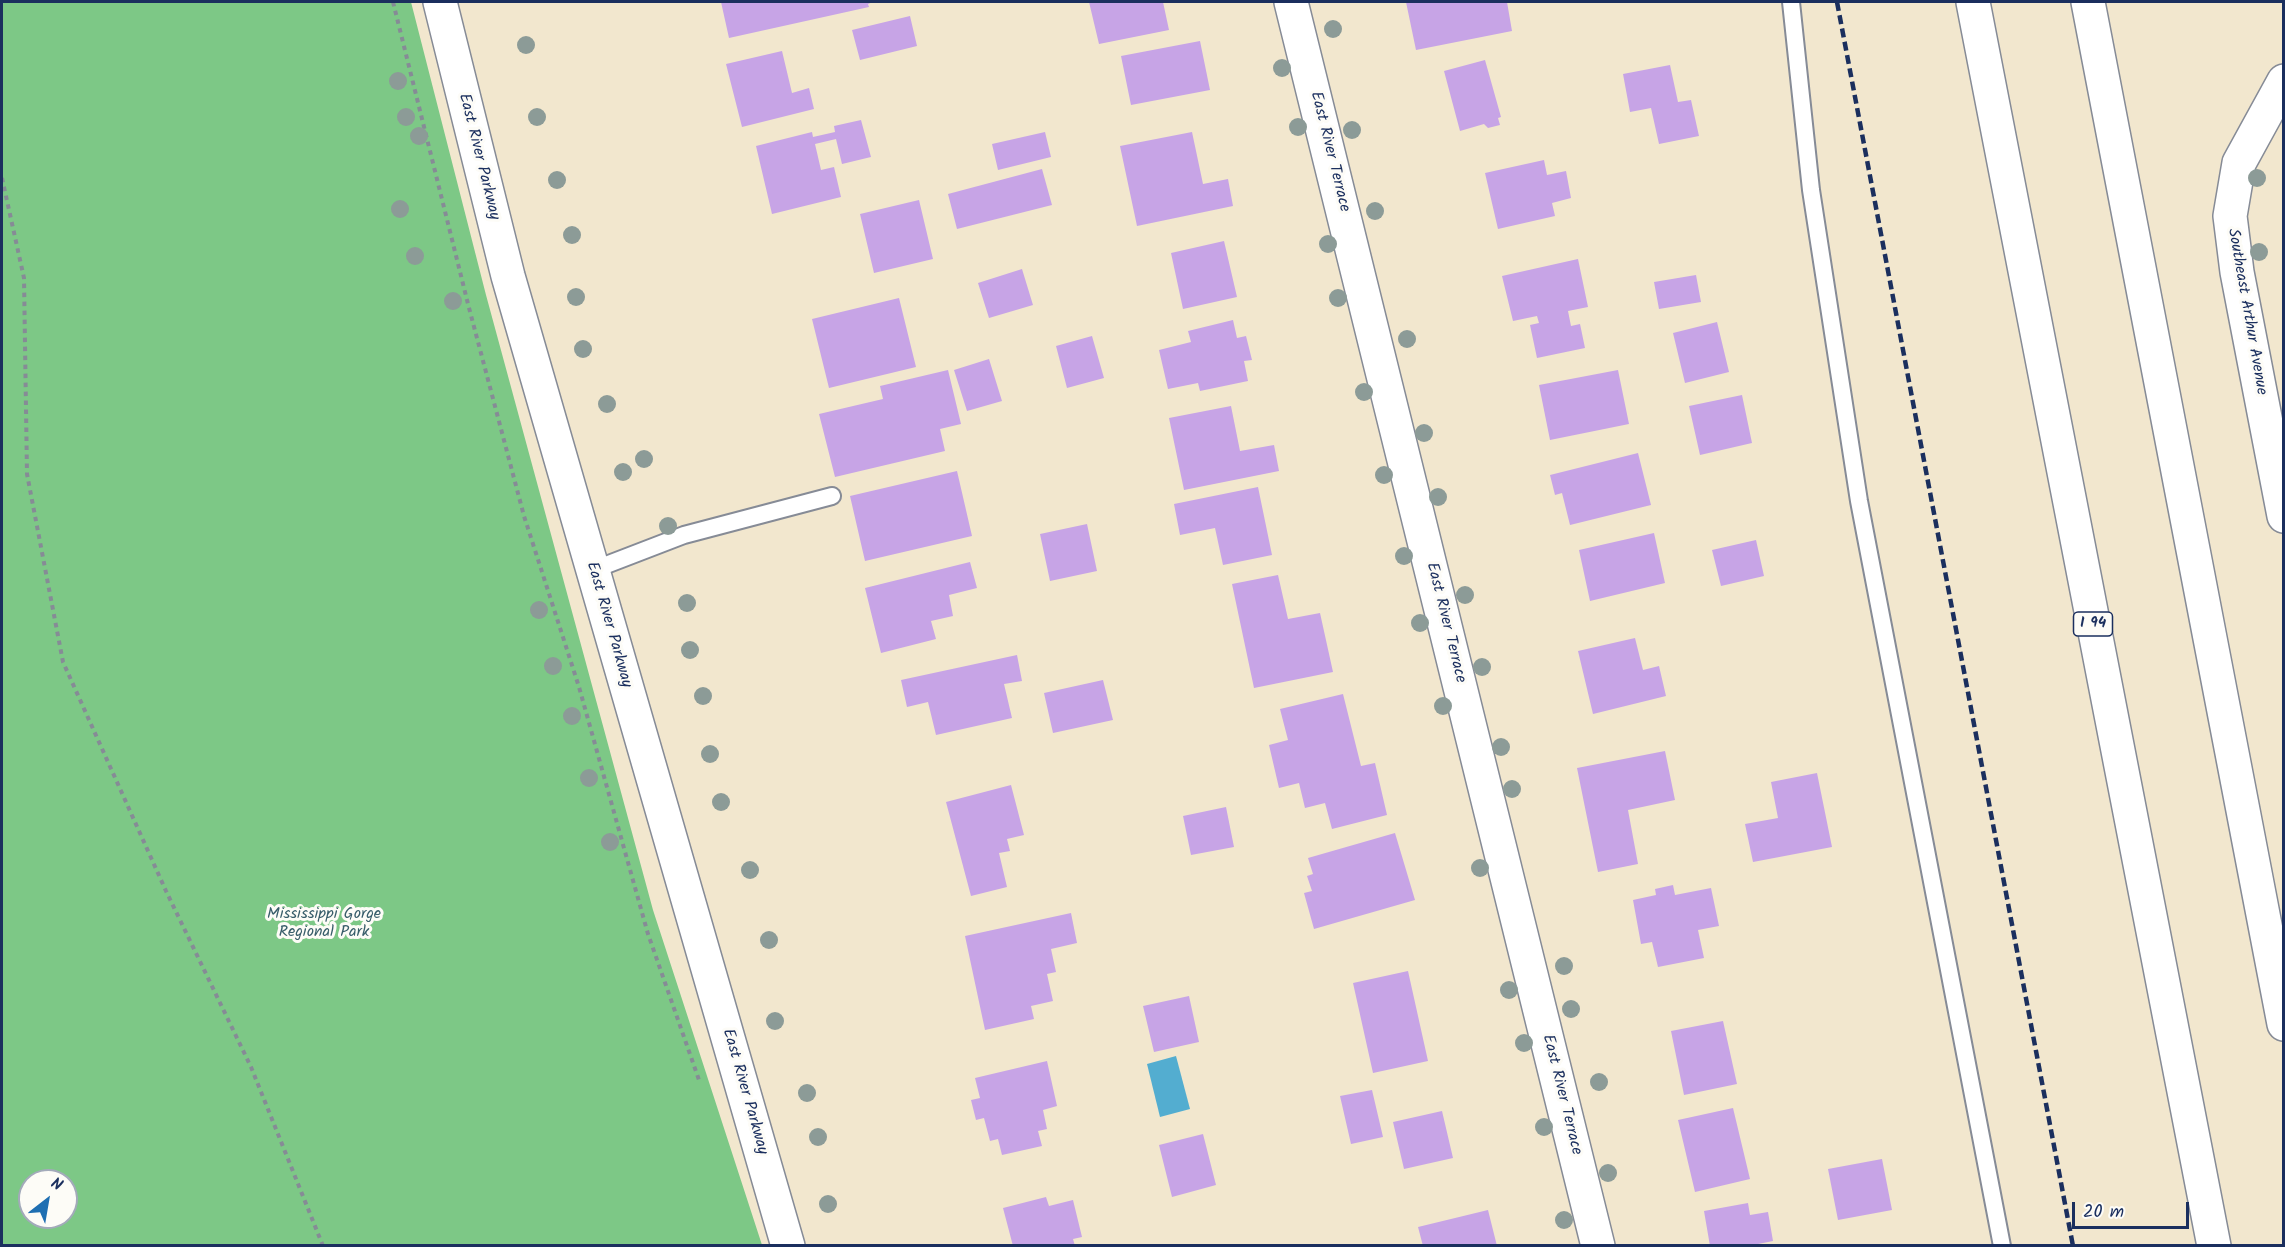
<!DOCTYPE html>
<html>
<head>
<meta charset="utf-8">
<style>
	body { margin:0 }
	#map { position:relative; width:2285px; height:1247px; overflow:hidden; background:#f2e7ce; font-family:Kalam,sans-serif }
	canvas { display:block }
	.frame { position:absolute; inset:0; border:3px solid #1b2f5e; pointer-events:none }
	.north { position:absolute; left:18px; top:1169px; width:60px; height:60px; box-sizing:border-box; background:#fdfcf7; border:2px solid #a3aaba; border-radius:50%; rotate:31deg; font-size:16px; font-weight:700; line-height:24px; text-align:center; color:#1b2f5e }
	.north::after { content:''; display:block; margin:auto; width:21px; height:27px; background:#1f6fb2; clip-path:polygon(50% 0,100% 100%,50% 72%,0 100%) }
	.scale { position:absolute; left:2072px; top:1202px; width:117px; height:27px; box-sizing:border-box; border:3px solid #1b2f5e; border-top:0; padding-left:8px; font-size:18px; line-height:21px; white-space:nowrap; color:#1b2f5e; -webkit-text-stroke:4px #fdfcf7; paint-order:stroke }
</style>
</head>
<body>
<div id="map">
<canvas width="2285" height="1247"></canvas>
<div class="frame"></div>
<div class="north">N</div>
<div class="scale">20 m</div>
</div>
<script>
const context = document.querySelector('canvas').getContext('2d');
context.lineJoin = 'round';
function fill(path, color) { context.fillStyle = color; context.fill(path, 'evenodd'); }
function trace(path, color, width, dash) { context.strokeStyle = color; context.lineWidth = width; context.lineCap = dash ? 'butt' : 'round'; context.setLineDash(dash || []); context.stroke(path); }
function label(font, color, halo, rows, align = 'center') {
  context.font = font + ' Kalam,sans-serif'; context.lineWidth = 6; context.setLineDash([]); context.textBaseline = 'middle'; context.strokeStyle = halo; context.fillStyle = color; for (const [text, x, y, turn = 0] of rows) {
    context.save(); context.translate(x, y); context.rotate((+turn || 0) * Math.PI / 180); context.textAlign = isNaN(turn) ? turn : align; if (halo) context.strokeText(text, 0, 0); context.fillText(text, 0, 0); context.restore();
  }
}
const green = new Path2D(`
	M2,2H411L486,295L653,910L762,1245H2ZM30,1181H66V1217H30Z`);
const water = new Path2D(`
	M1176,1056L1190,1109L1160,1117L1147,1064Z`);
const building = new Path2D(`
	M721,2H873L868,4L869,7L729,38Z
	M1089,2H1163L1169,30L1099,44Z
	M1406,2H1507L1512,31L1416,50Z
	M910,16L917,46L860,60L852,30Z
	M1200,41L1210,90L1131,105L1121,56Z
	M782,51L792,93L809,88L814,109L742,127L726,64Z
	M1485,60L1501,117L1498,118L1500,125L1488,128L1484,124L1460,131L1444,71Z
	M1670,65L1678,102L1691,100L1699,136L1659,144L1651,108L1630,112L1623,74Z
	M861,120L871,157L842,164L836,139L815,144L821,170L834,167L841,197L772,214L756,146L812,132L813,137L835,132L834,126Z
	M1045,132L1051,157L998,170L992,144Z
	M1192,132L1203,184L1228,179L1233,206L1137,226L1120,146Z
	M1544,160L1547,175L1566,171L1571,198L1552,203L1555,216L1498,229L1485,173Z
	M1042,169L1052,205L957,229L948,194Z
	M919,200L933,259L874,273L860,214Z
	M1224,241L1237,297L1183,309L1171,253Z
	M1578,259L1588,307L1568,311L1571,326L1580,324L1585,348L1537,358L1530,325L1539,323L1537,316L1513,321L1502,276Z
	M1022,269L1033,305L989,318L978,283Z
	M1696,275L1701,302L1659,309L1654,282Z
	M899,298L916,367L829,388L812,319Z
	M1233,320L1237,338L1246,336L1252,360L1244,361L1248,381L1200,391L1198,383L1168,389L1159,350L1191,342L1188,331Z
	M1717,322L1729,372L1685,383L1673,333Z
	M1092,336L1104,378L1067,388L1056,346Z
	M989,359L1002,401L967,411L954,370Z
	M948,370L961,424L940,429L945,451L835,477L819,414L883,399L880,386Z
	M1618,370L1629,424L1550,440L1539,385Z
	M1742,395L1752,443L1700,455L1689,406Z
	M1231,406L1240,451L1274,445L1279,471L1184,490L1169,418Z
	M1638,453L1651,505L1570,525L1562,493L1555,495L1550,475Z
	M957,471L972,536L865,561L850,496Z
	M1258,487L1272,555L1223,565L1215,528L1180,535L1174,504Z
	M1087,524L1097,571L1050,581L1040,534Z
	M1654,533L1665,583L1590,601L1579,550Z
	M1756,540L1764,576L1721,586L1712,550Z
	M970,562L977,588L949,595L953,616L931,621L936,639L881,653L865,588Z
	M1278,575L1288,619L1320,613L1333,672L1254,688L1232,584Z
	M1635,638L1643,670L1659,666L1666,696L1593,714L1578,651Z
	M1017,655L1022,681L1004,684L1012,718L936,735L928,702L907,707L901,680Z
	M1103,680L1113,720L1053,733L1044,693Z
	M1343,694L1361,766L1375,763L1387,815L1332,829L1325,803L1305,808L1299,783L1279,788L1269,745L1288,740L1280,709Z
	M1665,751L1675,800L1628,810L1638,864L1598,872L1577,768Z
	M1817,773L1832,847L1753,862L1745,824L1778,818L1771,782Z
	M1011,785L1024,835L1007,839L1010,851L999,853L1007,887L971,896L946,802Z
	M1226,807L1234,847L1191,855L1183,816Z
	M1395,833L1415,900L1314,929L1304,893L1312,891L1307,876L1313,874L1308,858Z
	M1673,885L1675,895L1711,888L1719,926L1698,930L1704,958L1658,967L1652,942L1641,944L1633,900L1656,895L1655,889Z
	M1071,913L1077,943L1051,949L1056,972L1047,974L1053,1001L1031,1006L1034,1019L985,1030L965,936Z
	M1408,971L1428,1061L1373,1073L1353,983Z
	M1189,996L1199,1042L1154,1052L1143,1006Z
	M1723,1021L1737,1084L1684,1095L1671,1031Z
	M1047,1061L1057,1106L1043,1110L1047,1129L1038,1131L1042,1146L1002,1155L998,1139L990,1141L984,1118L976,1120L971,1100L980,1098L975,1078Z
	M1372,1090L1383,1137L1351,1144L1340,1096Z
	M1733,1108L1750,1179L1695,1192L1678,1120Z
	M1442,1111L1453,1158L1404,1169L1393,1122Z
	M1203,1134L1216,1185L1172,1197L1159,1145Z
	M1882,1159L1892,1210L1838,1220L1828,1169Z
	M1046,1197L1049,1206L1073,1200L1082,1237L1073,1239L1075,1246H1013L1003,1208Z
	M1748,1203L1750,1215L1768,1212L1773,1241L1758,1244V1246H1710L1704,1211Z
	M1488,1210L1497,1246H1423L1418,1227Z`);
const path = new Path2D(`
	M393,2L468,304L524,516L579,687L648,934L699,1080
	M2,178L24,278L27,474L63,662L166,891L251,1067L323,1246`);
const service = new Path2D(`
	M1791,2L1811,190L1859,501L2002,1246
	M593,570L684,535L832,496`);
const minor = new Path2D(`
	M1291,2L1598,1246
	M2284,81L2239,163L2230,216L2237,272L2284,516`);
const tertiary = new Path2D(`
	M440,2L508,276L788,1246`);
const motorway = new Path2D(`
	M1973,2L2214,1246
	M2088,2L2284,1024`);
const rail = new Path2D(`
	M1837,2L2073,1246`);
const trees = [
	[1333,29],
	[526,45],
	[1282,68],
	[398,81],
	[406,117],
	[537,117],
	[1298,127],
	[1352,130],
	[419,136],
	[2257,178],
	[557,180],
	[400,209],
	[1375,211],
	[572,235],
	[1328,244],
	[2259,252],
	[415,256],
	[576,297],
	[1338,298],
	[453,301],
	[1407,339],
	[583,349],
	[1364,392],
	[607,404],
	[1424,433],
	[644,459],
	[623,472],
	[1384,475],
	[1438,497],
	[668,526],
	[1404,556],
	[1465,595],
	[687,603],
	[539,610],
	[1420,623],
	[690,650],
	[553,666],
	[1482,667],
	[703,696],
	[1443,706],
	[572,716],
	[1501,747],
	[710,754],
	[589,778],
	[1512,789],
	[721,802],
	[610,842],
	[1480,868],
	[750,870],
	[769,940],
	[1564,966],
	[1509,990],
	[1571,1009],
	[775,1021],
	[1524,1043],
	[1599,1082],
	[807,1093],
	[1544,1127],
	[818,1137],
	[1608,1173],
	[828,1204],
	[1564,1220]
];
const shields = [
	[2093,624,39]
];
const shieldNames = [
	["I 94",2093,624]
];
const streetNames = [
	["East River Terrace",1329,152,76],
	["East River Parkway",478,157,76],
	["Southeast Arthur Avenue",2246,312,80],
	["East River Terrace",1445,623,76],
	["East River Parkway",608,625,74],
	["East River Parkway",744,1092,74],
	["East River Terrace",1561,1095,76]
];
const parkNames = [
	["Mississippi Gorge",324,915],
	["Regional Park",324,933]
];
fill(green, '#7dc886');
fill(water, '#53add0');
fill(building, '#c7a4e6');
trace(service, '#868b96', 20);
trace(minor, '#868b96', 36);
trace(tertiary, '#868b96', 36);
trace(motorway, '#868b96', 36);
trace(path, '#868b96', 4, [4.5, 4.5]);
trace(service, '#fff', 16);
trace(minor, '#fff', 33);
trace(tertiary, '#fff', 33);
trace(motorway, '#fff', 33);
trace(rail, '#1b2f5e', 4.5, [9, 4.5]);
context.fillStyle = '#8c9b97';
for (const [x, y] of trees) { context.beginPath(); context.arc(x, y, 9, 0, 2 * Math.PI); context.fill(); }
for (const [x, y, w] of shields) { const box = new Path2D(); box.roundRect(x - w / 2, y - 12, w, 24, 4.5); context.fillStyle = '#fdfcf7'; context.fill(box); trace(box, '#1b2f5e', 1.5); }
label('bold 15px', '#1b2f5e', null, shieldNames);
label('16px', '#1b2f5e', '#fdfcf7', streetNames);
label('16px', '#385d6a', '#fdfcf7', parkNames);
</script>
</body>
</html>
